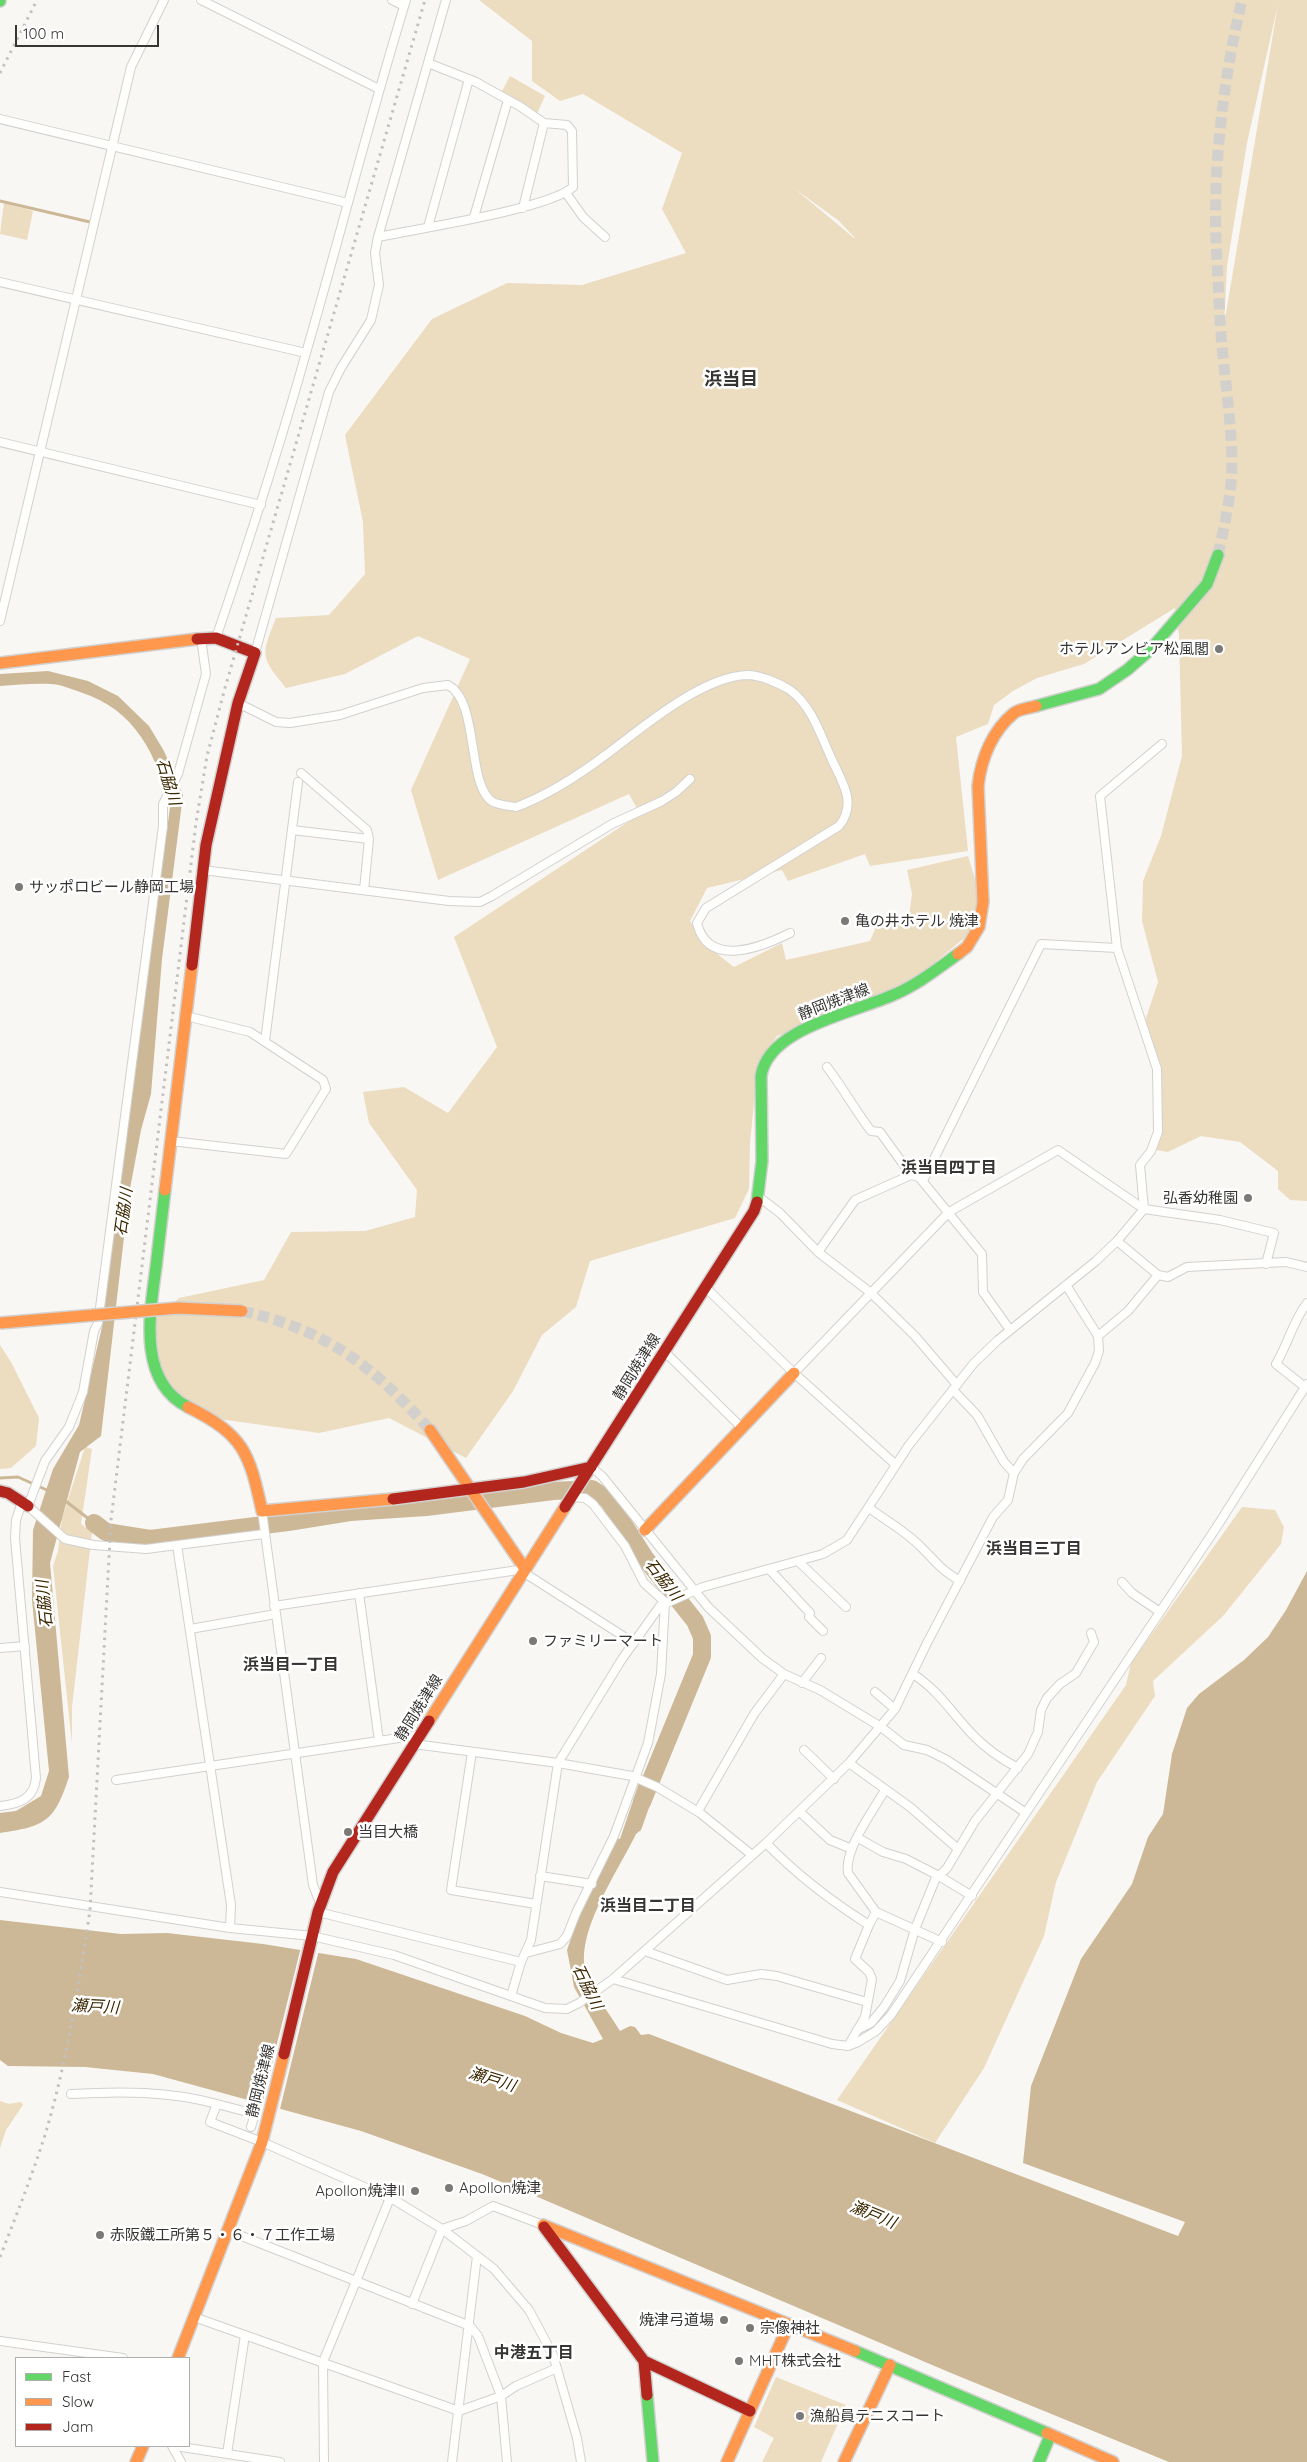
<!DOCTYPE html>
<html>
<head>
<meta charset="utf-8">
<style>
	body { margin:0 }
	#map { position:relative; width:1307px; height:2462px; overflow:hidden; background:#f9f7f4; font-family:Quicksand,sans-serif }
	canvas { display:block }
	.legend { position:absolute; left:15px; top:2357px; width:175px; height:90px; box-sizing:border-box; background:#fff; border:1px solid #afaead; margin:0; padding:6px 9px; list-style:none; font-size:15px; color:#363533 }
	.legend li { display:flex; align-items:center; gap:10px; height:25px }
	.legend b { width:25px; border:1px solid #afaead }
	.scale { position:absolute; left:15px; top:25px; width:144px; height:22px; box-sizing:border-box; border:2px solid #363533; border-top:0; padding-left:6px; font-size:15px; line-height:18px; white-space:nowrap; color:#363533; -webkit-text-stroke:4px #fff; paint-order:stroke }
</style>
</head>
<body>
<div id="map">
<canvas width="1307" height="2462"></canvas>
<ul class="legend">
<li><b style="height:6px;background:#63d668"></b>Fast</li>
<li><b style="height:6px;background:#ff974d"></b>Slow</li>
<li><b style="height:6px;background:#b3261e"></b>Jam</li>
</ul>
<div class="scale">100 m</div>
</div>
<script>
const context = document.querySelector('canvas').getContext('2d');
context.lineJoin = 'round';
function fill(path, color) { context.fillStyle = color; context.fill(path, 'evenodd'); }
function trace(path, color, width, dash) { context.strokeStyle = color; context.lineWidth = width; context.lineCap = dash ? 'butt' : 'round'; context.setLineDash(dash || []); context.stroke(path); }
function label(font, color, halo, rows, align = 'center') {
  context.font = font + ' Quicksand,"Noto Sans JP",sans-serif'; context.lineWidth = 5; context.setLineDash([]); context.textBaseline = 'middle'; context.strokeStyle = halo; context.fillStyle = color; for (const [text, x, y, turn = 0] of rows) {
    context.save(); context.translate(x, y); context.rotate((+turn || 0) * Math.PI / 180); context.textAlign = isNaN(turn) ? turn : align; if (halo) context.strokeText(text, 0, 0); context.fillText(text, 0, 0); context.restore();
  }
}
const green = new Path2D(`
	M479,0H1307V1201L1290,1200L1278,1189V1171L1240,1142L1201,1136L1168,1152L1156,1150L1162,1110L1144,1024L1158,982L1142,921L1143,881L1161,836L1182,756L1179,634L1175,608L1084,664L1037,678L1013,691L994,705L988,724L956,737L968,851L870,866L865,854L788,881L782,870L707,888L690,921L707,946L734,967L782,943L786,960L870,941L876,927L908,924L912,894L907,870L968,856L980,895L974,930L916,978L861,1003L777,1036L758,1062L750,1143L749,1189L735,1218L590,1261L576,1307L542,1335L513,1391L466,1458L389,1418L319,1433L219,1419L177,1393L162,1371L152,1348L156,1319L179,1298L264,1280L291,1232L365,1231L415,1217L417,1190L369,1123L363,1092L404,1087L448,1113L497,1047L454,937L640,814L629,794L438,880L411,790L470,659L418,636L345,674L286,688C260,656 261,656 276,618L329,615L365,574L363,522L345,435L432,319L507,283L582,285L686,253L662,209L682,153L583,94L560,101L532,81V41ZM1278,4L1224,325V326L1227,266L1247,143ZM794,188L839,221L855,238H854Z
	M510,76L545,96L536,116L501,93Z
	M4,203L33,211L27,240L0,234Z
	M0,1345L11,1362L39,1418L36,1446L11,1468L0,1469Z
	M85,1447L92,1449L81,1524L92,1532L72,1707V1744L53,1566L58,1551L62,1518Z
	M1242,1507L1275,1510L1284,1527L1281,1544L1223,1616L1153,1681L1155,1696L1097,1782L1056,1882L1044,1936L984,2068L935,2143L837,2100L1126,1685L1131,1663Z
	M0,2101L9,2104L21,2102L23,2105L6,2130L0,2148Z
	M776,2377L846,2405L821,2462H762L774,2438L754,2427Z`);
const water = new Path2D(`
	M48,671L88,681L118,696L149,726L164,751L183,795L162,959L151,1094L141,1130L129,1194L101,1436L80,1452L50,1563L69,1777C54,1822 46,1826 0,1833V1813L16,1811L41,1796L49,1771L32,1600L33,1530L53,1469L79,1425L102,1327L170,807C156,754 136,710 80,692C71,689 60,684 50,684C34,683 16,685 0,686V674Z
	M1307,1571V2462H1169L951,2373L540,2198L482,2174L361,2131L153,2074L85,2067L8,2066L0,2060V1920L121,1934L167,1933L263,1944L356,1959L525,2016L561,2033L593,2043L603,2039L574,1987L567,1950L576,1924L617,1838L620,1839L639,1783L655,1791L641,1830L636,1834C619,1870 572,1936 587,1975C594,1994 609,2013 620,2031L630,2026L635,2027L641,2035L649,2034L1178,2236L1185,2222L1023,2163L1031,2086L1081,1959L1132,1884L1148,1837L1163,1814L1172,1754L1187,1708L1199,1694L1244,1660L1268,1637L1286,1610Z`);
const pier = new Path2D(`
	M301,1947L319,1950L279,2113L261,2108Z`);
const stream = new Path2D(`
	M0,201L90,222
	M0,1478L18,1477L49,1491
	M63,1499L94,1523`);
const river = new Path2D(`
	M94,1523L106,1532L150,1539L288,1522L350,1512L426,1507L553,1491L592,1489L608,1500L645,1558L695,1621L702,1637V1656L642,1802`);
const secondaryTunnel = new Path2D(`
	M1218,555C1225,524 1232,492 1232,461C1231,423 1226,385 1222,347C1219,312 1218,276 1216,241C1213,163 1224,76 1242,0
	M242,1311C327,1330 373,1366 430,1430`);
const street = new Path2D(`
	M201,0L379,89
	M392,0L404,6
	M0,119L348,203
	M566,193L583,217L605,237
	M523,208L544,123
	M474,217L508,100
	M428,227L469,79
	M378,237C416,229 549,209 573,187L572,131L567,125L544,123L521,107L476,82L428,63
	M0,282L306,353
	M0,442L261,505
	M0,621L131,67L164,0
	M201,638L206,674L178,774L163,804V826L98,1323L94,1331L83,1392L69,1427L45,1461L28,1506L65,1539L93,1545L146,1549L264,1534
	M216,638C248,544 279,449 306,353C340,236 370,117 406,0
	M255,653L329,392L341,368L371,320L379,285L375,253L378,237L446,0
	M238,703L276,722L290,723L340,715L423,688L448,685C480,702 466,786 493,802C499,805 510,806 516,807C549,795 579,775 607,754C643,727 701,677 747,675C760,675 779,683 790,690C812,706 821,736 832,760C843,783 857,804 839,826L706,908L697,923C708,969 762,947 790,933
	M1162,744L1100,796L1117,948L1157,1069L1158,1132L1151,1151L1140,1165L1144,1209L1220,1220L1274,1233L1266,1264
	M301,773L367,830L369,839L364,890
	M292,830L369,839
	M203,870L449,901L480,902L492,896L612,824L662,801L676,792L690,779
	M265,1041L298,782
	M827,1067C843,1088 855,1110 871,1131L880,1132L911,1175
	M171,1141L286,1154L326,1089L323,1080L250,1032L186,1016
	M923,1181L1041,944L1117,948
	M759,1197L780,1213L818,1252L871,1293L915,1336L957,1385
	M1117,1241L1158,1275L1168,1277L1187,1267L1286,1262L1307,1267
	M818,1252L855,1200L911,1175L919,1177L982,1254L983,1292L1010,1330
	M705,1287L794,1373L896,1465
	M1098,1336L1128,1311L1158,1275
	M664,1351L742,1428
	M1305,1387L1276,1364C1288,1344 1293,1321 1307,1303
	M953,1390L977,1415L1004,1462L1014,1473
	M591,1467L602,1476L708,1607L762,1658L784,1674L820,1690L881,1727L904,1745L927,1750L947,1760L1026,1813
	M572,1497L585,1498L593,1504L625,1546L644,1583L665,1602
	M869,1508C887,1521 907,1532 922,1548C937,1563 940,1569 960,1581
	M262,1511L313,1885L320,1903
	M177,1545L231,1905L230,1928
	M798,1561L846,1607
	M769,1569L810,1613L809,1617L823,1631
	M523,1572L634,1643
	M1122,1582L1132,1593L1160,1612
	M359,1593L379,1741
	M274,1606L525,1569
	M190,1629L276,1614
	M0,1648L25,1646
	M913,1674C938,1690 952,1713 972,1734C985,1748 1001,1759 1018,1768
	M802,1683L821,1658
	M875,1692L895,1709
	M414,1744L558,1763L632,1776L657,1787L700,1813L752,1855
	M804,1750L834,1779
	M472,1752L451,1890L536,1904
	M849,1763L910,1807L958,1849
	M116,1780L419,1735
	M885,1790C873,1811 844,1849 848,1873L876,1912L942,1942
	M0,1806C19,1804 34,1799 36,1778L15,1538L16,1520L22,1502
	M698,1811L754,1714L784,1674
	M800,1812L830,1840L852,1849
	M858,1838L883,1852L906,1859L939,1876L972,1896
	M766,1843C797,1875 831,1901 869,1925L876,1912
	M540,1876L592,1884
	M0,1892L230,1928L312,1936L394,1955L545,2008L567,2009L579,2003L613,1979L766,1843L849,1763L895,1709L927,1643L993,1517L1008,1500L1014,1473L1023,1459L1068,1413L1095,1363L1099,1351L1098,1336L1066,1285
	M318,1912L521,1962
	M645,1951L727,1980L761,1974L777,1976L867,2002
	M526,1953L560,1944L567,1936L576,1913L614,1836L648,1743L661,1674L665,1602
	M613,1979L832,2044L848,2046L858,2042L876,2031L891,2015L1216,1528L1307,1384
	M511,1996L521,1962L531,1940L558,1763L622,1659L660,1606L703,1587L823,1554L847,1540L909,1445L974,1363L998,1340L1096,1261L1117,1241L1144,1209L1058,1150L949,1212L794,1373
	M857,2030L871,2023L884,2007L900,1981L915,1929L935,1880L947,1868L975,1821L1028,1754L1038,1732L1041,1710L1047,1698L1060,1684L1076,1673L1094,1642L1091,1633
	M848,2046L865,2017L872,1979L869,1972L855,1959L869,1925
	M71,2094C121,2091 169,2091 217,2104L210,2122L262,2142L396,2201L442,2229L494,2269L529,2310L553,2355L577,2438L581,2462
	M217,2104L255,2114L251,2127
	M229,2231L470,2326L478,2336L501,2396L507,2462
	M412,2304L442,2229L466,2221L493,2206L543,2225
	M194,2317L459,2411L501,2396L516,2386L557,2368
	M0,2341L123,2358
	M172,2446L181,2462
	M175,2446L280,2462
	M227,2454L245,2335
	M324,2462L323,2362L390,2198
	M452,2462L477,2256`);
const fast = new Path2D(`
	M0,0V1
	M1036,706L1099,689L1127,670L1150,650L1207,584L1218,555
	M165,1190C162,1216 159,1241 156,1267C150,1313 137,1381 188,1407
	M757,1202L762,1161L761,1076C768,1028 853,1013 893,995C917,985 937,969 958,954
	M855,2351L1047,2433
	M647,2395L653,2462
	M1039,2462L1050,2436`);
const slow = new Path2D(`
	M0,663L197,639
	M958,954L967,947L979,927L983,902L978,786C981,759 992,731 1014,713C1019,709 1029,708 1036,706
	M165,1190L192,965
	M188,1407C244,1435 249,1452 262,1511L393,1499
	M430,1430L525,1569
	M645,1530L794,1373
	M429,1721L565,1507
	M543,2225L855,2351
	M178,2358L262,2142L284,2054
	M1047,2433L1113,2462
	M136,2462L143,2446
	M727,2462L789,2324
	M844,2462L890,2365`);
const jam = new Path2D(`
	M192,965L206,845L238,703L255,653L216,638L197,639
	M0,1491L8,1493L28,1506
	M393,1499L524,1482L591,1467
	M565,1507L754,1211L757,1202
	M284,2054L318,1912L333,1872L429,1721
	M544,2227L644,2361L647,2395
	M644,2361L750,2411`);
const rail = new Path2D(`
	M0,73L37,0
	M0,2257C16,2216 32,2176 45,2135C67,2062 79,1985 90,1910L111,1520L196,823L207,756L225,688L425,0`);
const slowBridge = new Path2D(`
	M0,1323L178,1308L242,1311`);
const markers = [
	[1219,649,5,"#7a7977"],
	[19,887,5,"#7a7977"],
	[845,921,5,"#7a7977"],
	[1248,1198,5,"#7a7977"],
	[533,1641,5,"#7a7977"],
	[348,1832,5,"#7a7977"],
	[449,2188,5,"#7a7977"],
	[415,2191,5,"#7a7977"],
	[100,2235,5,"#7a7977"],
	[724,2320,5,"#7a7977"],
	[750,2328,5,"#7a7977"],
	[739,2361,5,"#7a7977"],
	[800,2416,5,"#7a7977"]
];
const poiNames = [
	["ホテルアンビア松風閣",1209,649,"right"],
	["サッポロビール静岡工場",29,887],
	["亀の井ホテル 焼津",855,921],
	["弘香幼稚園",1238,1198,"right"],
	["ファミリーマート",543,1641],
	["当目大橋",358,1832],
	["Apollon焼津",459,2188],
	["Apollon焼津II",405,2191,"right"],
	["赤阪鐵工所第５・６・７工作工場",110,2235],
	["焼津弓道場",714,2320,"right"],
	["宗像神社",760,2328],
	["MHT株式会社",749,2361],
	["漁船員テニスコート",810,2416]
];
const streetNames = [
	["静岡焼津線",834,1002,-21],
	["静岡焼津線",637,1367,-58],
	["静岡焼津線",419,1708,-58],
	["静岡焼津線",261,2081,-76]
];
const waterNames = [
	["石脇川",168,782,73],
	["石脇川",124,1212,-82],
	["石脇川",663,1580,52],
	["石脇川",45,1604,-96],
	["石脇川",587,1987,64],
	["瀬戸川",95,2007,3],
	["瀬戸川",492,2080,17],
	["瀬戸川",873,2215,22]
];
const neighbourhoodNames = [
	["浜当目四丁目",949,1168],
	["浜当目三丁目",1034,1549],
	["浜当目一丁目",291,1665],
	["浜当目二丁目",648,1906],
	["中港五丁目",534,2353]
];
const quarterNames = [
	["浜当目",731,380]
];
fill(green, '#ecdcc0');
fill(water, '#ccb896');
fill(pier, '#f9f7f4');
trace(stream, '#ccb896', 3);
trace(river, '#ccb896', 18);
trace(secondaryTunnel, '#d2d0cd', 11, [11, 5.5]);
trace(street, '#d2d1cf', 10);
trace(fast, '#d2d1cf', 14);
trace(slow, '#d2d1cf', 14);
trace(jam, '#d2d1cf', 14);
trace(street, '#fefefd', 8);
trace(fast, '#63d668', 11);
trace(slow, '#ff974d', 11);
trace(jam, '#b3261e', 11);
trace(rail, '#c1c1bf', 3, [2.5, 5]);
trace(slowBridge, '#d2d1cf', 14, []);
trace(slowBridge, '#ff974d', 11);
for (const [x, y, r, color] of markers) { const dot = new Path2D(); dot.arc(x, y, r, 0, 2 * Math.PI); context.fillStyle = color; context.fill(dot); trace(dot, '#fff', 2); }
label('15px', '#363533', '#fff', poiNames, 'left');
label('15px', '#363533', '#fff', streetNames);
label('italic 16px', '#3c2800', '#fff', waterNames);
label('bold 16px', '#363533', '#fff', neighbourhoodNames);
label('bold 18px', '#363533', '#fff', quarterNames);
</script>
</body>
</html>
